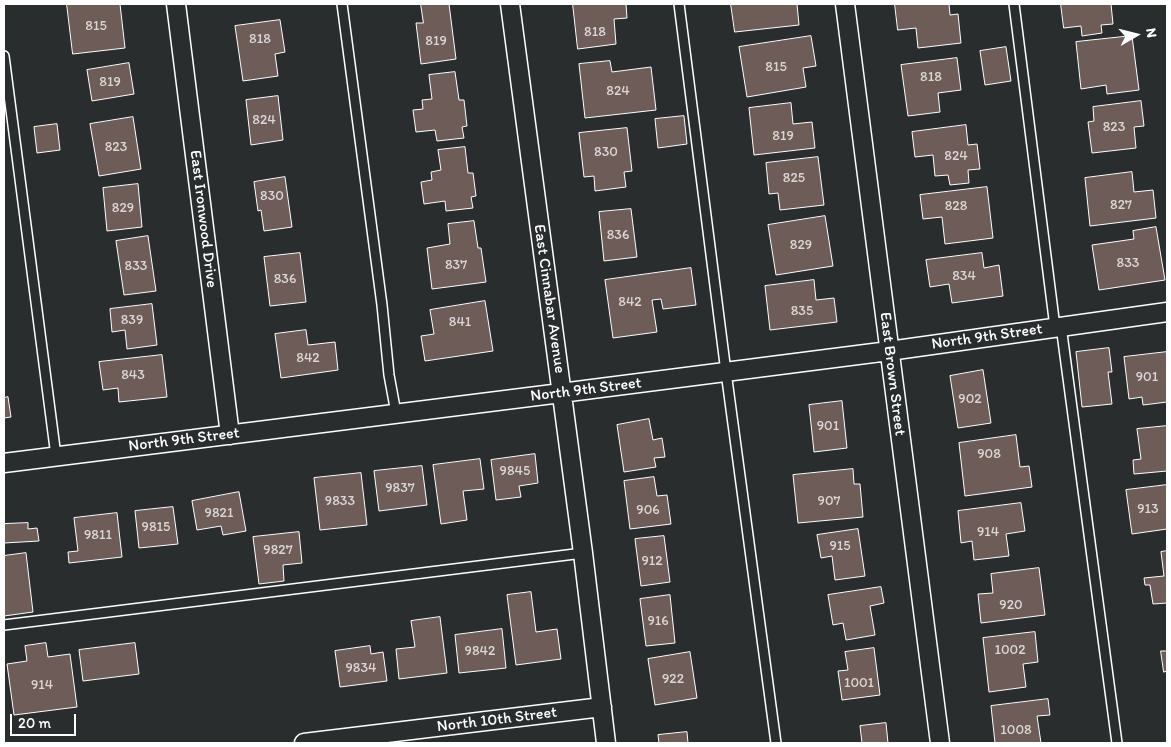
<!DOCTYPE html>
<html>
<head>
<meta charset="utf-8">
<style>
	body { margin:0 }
	#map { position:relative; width:1171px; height:747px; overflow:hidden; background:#2a2d2e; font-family:Itim,sans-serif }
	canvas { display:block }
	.frame { position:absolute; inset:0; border:5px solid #fff; pointer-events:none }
	.north { position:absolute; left:1111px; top:10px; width:50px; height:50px; -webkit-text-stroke:4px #2a2d2e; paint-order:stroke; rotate:82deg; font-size:14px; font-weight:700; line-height:20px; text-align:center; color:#fff }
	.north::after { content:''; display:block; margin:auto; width:18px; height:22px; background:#fff; clip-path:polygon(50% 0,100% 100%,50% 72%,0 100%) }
	.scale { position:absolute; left:10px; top:714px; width:66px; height:22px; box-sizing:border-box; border:2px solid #fff; border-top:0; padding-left:6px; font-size:15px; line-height:18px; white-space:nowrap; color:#fff; -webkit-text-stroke:4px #2a2d2e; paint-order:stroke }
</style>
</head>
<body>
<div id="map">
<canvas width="1171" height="747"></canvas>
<div class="frame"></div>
<div class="north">N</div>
<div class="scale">20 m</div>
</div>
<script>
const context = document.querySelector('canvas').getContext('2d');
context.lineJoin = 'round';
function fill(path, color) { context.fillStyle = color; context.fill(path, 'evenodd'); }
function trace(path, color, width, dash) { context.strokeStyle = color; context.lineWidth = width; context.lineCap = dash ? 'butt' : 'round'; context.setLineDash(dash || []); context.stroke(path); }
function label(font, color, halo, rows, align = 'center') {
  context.font = font + ' Itim,sans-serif'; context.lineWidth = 4; context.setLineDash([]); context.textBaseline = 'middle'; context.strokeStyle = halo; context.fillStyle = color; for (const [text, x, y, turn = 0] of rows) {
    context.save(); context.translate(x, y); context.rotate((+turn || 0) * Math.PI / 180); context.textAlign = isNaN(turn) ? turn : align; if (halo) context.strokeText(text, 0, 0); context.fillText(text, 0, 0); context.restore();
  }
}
const building = new Path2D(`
	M67,4H120L125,48L73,54Z
	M421,4H449L456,59L421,64L416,23H423Z
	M573,4H626L627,18L614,19L616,44L578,49Z
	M731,4H797L799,25L735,32Z
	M895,4H949L950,15L958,14L961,43L918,48L916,28L898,30Z
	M1061,4H1111L1113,24L1101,25L1102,33L1082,36L1081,26L1064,28Z
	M280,20L285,52L275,54L278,76L243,81L235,26Z
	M811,36L816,66L803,68L806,87L747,97L739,47Z
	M1132,36L1139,90L1107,94L1106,85L1081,89L1076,42Z
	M1006,47L1011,81L985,85L980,51Z
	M957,58L961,90L938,93L940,112L908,116L901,65Z
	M610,61L612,72L651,67L656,110L585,118L579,64Z
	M129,63L134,94L92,101L87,70Z
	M455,72L459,100H464L467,126L462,127L464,138L437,141L435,130L416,132L413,110L423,109L422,100L432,99L429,75Z
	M278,96L283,140L251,145L246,100Z
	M1141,101L1144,126L1134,127L1136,148L1092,153L1088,122L1094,121L1093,107Z
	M791,103L793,124L812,122L815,148L754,155L749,108Z
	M684,116L687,144L658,148L655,119Z
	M133,117L141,169L99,176L90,124Z
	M57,124L60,150L37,153L34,127Z
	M966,125L968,145L977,144L980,169L968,170L969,183L950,185L948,175L935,176L933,155L915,157L912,132Z
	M627,128L632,171L624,172L626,187L595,191L594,176L584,177L579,133Z
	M465,147L468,173H473L476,196L471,197L473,208L446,211L445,201L424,204L421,182L432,180L431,172L441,170L438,150Z
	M818,157L824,205L780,210L778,193L769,194L766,163Z
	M1132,172L1134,192L1153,190L1156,218L1090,226L1085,178Z
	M285,177L292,227L264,231L261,210L258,211L254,182Z
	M138,184L142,227L107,231L103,188Z
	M987,187L993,238L945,244L942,217L923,219L920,195Z
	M631,209L637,257L604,261L599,212Z
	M825,216L833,266L776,275L768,225Z
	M474,221L478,248H481L486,282L432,289L427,248L450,244L448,224Z
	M1156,227L1165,280L1099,290L1092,245L1134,239L1133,231Z
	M148,236L156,291L124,295L116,241Z
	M300,253L306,302L270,306L264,257Z
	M982,253L984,268L999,265L1003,296L952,303L949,284L930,287L926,260Z
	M691,268L696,305L663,309L661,299L652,300L657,332L613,338L605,280Z
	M814,280L816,300L834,298L837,322L770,330L765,286Z
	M485,301L493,351L425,361L421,336L434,334L430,310Z
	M152,304L157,345L127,349L125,330L112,332L110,309Z
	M306,330L308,345L335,342L338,370L281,378L275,334Z
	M1109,348L1112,372H1108L1112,404L1082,407L1076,352Z
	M1167,352V402L1143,405L1142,397L1129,399L1124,357Z
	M162,355L167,397L119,402L118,388L103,390L99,362Z
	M983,370L991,423L958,428L950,376Z
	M8,397L11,417L4,418V398Z
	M842,401L847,448L814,452L809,405Z
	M649,419L653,440L662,438L665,457L654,458L656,467L624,472L617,425Z
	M1167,426V471L1134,474L1133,460L1141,459L1137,429Z
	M1016,435L1020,467L1029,466L1032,487L965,496L959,443Z
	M535,454L538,483L519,486L521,497L496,500L491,460Z
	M480,459L484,489L463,491L467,520L441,524L433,465Z
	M422,466L427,505L379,511L374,471Z
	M853,469L854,484H860L863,517L798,523L793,475Z
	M361,473L367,525L320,530L314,478Z
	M654,477L657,496L667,495L671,524L630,529L624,481Z
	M1167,485V529L1132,534L1126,490Z
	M239,492L246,531L223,535L221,526L197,530L192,501Z
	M1021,503L1025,531L1006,534L1009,556L974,560L972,541L961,543L958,511Z
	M173,507L178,544L139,548L135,511Z
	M117,513L122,557L69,563L68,552L78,551L74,518Z
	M28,523V529L37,528L39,541L4,543V524Z
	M858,529L865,576L835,580L832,556L821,558L817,535Z
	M299,532L302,563L283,565L284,581L259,584L253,537Z
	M664,536L670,582L641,586L635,539Z
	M1167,551V603L1153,604L1150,585H1145L1144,578L1164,576L1161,552Z
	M26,553L33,612L4,616V556Z
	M1039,568L1045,615L981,623L978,594L993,593L991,574Z
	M881,587L884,603L870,606L875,635L846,640L843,623L833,625L828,595Z
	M531,592L536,632L557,629L561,659L516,665L507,595Z
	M670,595L675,643L646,646L640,599Z
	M440,617L447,673L399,679L396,649L415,647L411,621Z
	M502,629L506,668L459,673L455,635Z
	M1035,632L1038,662L1023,664L1026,687L989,692L983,638Z
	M46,643L48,657L70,654L77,707L14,715L7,664L27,661L25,646Z
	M135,643L139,674L83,681L79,650Z
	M370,646L371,654L383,652L387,681L340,687L335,651Z
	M874,648L880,695L842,700L838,671L848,670L845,652Z
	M1161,651H1167V671L1164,672Z
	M690,652L697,698L655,705L648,659Z
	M1048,699L1050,715L1037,716L1041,743H995L991,706Z
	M886,723L888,743H862L860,726Z
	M687,732L688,743H659L658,735Z`);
const lane = new Path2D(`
	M342,4L382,305L389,375L396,413
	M679,4L726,372L776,743
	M1014,4L1055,327
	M4,56L56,456
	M1061,326L1117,743
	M4,625L583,553`);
const street = new Path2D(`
	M176,4L230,435
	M510,4L583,553L606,743
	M845,4L940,743
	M4,463L561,393L889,351L1167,312
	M304,743L602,707`);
const numberNames = [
	["815",96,26],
	["818",595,32],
	["818",260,39],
	["819",436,41],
	["815",776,67],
	["818",931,77],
	["819",110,82],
	["824",618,91],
	["824",264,120],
	["823",1114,127],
	["819",783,136],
	["823",116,147],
	["830",606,152],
	["824",956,156],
	["825",794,178],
	["830",272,196],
	["827",1121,205],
	["828",956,206],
	["829",123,208],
	["836",618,235],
	["829",801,245],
	["833",1128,263],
	["837",456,265],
	["833",136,266],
	["834",964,276],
	["836",285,279],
	["842",630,302],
	["835",802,311],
	["839",132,320],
	["841",460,322],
	["842",308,358],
	["843",133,375],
	["901",1147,377],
	["902",970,399],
	["901",828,426],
	["908",989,454],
	["9845",515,471],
	["9837",400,488],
	["9833",340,501],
	["907",829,501],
	["913",1148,509],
	["906",648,510],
	["9821",219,513],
	["9815",156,527],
	["914",988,532],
	["9811",98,535],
	["915",840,546],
	["9827",278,550],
	["912",652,561],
	["920",1011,605],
	["916",658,621],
	["1002",1010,650],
	["9842",480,651],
	["9834",361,668],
	["922",673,679],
	["1001",859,683],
	["914",42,685],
	["1008",1016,730]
];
const streetNames = [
	["East Ironwood Drive",203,219,83],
	["East Cinnabar Avenue",549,299,82],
	["North 9th Street",987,337,-8],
	["East Brown Street",892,374,83],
	["North 9th Street",586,390,-7],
	["North 9th Street",184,440,-7],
	["North 10th Street",497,720,-7]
];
fill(building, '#6e5c58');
trace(building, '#fff', 1);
trace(lane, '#fff', 12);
trace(street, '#fff', 21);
trace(lane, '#2a2d2e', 9);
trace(street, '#2a2d2e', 18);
label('14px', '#dbd6d5', null, numberNames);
label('16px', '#fff', '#2a2d2e', streetNames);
</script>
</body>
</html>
